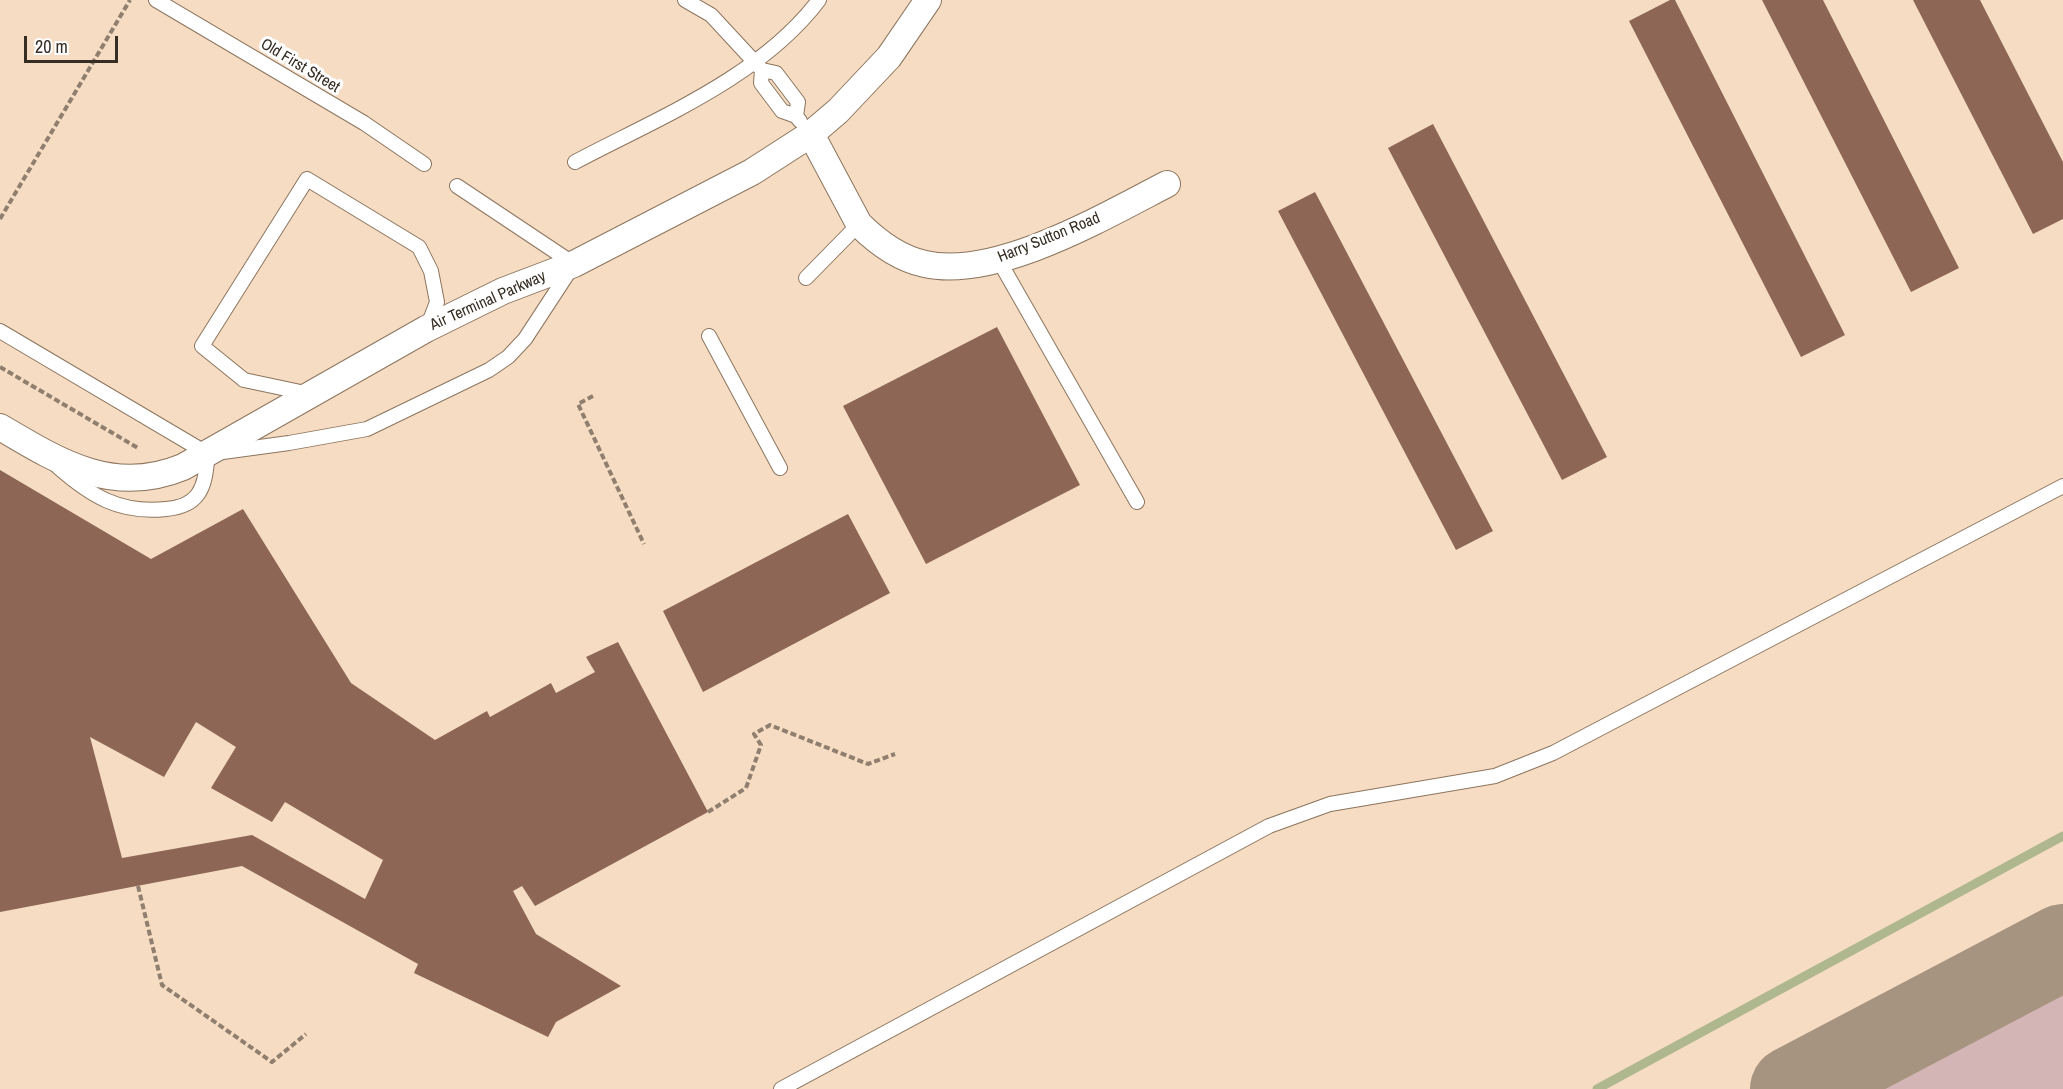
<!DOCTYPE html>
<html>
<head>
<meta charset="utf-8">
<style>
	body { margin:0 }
	#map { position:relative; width:2063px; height:1089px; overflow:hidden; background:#f5dcc2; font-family:"Archivo Narrow",sans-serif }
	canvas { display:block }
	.scale { position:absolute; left:24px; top:36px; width:94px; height:27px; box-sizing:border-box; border:3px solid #362d23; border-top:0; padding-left:8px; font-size:18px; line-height:21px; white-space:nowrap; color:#362d23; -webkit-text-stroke:4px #fff; paint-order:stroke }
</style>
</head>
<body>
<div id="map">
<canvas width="2063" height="1089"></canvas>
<div class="scale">20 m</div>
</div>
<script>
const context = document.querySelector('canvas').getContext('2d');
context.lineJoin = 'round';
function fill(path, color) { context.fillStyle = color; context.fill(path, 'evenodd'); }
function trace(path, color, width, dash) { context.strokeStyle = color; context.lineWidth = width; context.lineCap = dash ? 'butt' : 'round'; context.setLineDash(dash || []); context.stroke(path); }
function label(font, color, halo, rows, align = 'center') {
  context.font = font + ' "Archivo Narrow",sans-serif'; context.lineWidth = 6; context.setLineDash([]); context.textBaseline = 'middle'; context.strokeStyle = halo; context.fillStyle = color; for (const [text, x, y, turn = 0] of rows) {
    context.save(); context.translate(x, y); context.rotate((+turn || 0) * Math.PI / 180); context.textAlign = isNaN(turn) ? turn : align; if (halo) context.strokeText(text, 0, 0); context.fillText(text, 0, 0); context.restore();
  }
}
const green = new Path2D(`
	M2063,974V1089H1845Z`);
const stream = new Path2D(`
	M1597,1089L2063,836`);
const taxiway = new Path2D(`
	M1793,1089L2063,947`);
const building = new Path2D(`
	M1670,0H1675L1845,335L1801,357L1629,21Z
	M1762,0H1823L1959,268L1911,292Z
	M1913,0H1980L2063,162V219L2033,234Z
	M1433,124L1607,457L1562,480L1388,148Z
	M1315,192L1493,531L1456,550L1278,211Z
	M997,327L1080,485L926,564L843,406Z
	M0,470L151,559L243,509L351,683L435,740L487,711L490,717L551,683L556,693L595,672L586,657L618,642L708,812L535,906L522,886L513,891L536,934L621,986L556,1022L548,1037L414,973L418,964L242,866L0,912ZM196,722L236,747L211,788L272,822L285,802L383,860L365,899L252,835L122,858L90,737L164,777Z
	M848,514L890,593L703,692L663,611Z`);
const path = new Path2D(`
	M0,219L130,0
	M0,367L138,448
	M593,396L578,404L644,544
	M708,812L746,788L761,745L754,734L770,725L868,764L895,754
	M138,886L162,985L272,1062L306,1034`);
const lane = new Path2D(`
	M156,0L364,123L424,164
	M685,0L711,15L762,70L776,73L798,102L796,116
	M762,70L761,83L782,111L796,116L800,121
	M575,162C658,118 761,77 819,0
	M998,259L1137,502
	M806,278L859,224
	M0,331L208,454L289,443L367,429L489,370L508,357L525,339L574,264L457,186
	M709,336L780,468
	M310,394L244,380L202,346L307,179L419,247L431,271L437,302L427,328
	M58,467C91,496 120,514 166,509C178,508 191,504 198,494C206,483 206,467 208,454
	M781,1089L1269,826L1330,804L1495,776L1553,753L2063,486`);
const street = new Path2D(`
	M811,134L859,224C877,242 901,259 925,264C996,280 1105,216 1167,184
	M0,427C59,462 113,496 183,467L426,329L503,291L574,264L752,172L811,134L838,111L889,57L928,0`);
const streetNames = [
	["Old First Street",300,66,31],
	["Harry Sutton Road",1049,238,-22],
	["Air Terminal Parkway",488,301,-24]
];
fill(green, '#d3b5b5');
trace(stream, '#afb78f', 9);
trace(taxiway, '#a69480', 86);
fill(building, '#8d6655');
trace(lane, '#8c755e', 16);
trace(street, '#8c755e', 28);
trace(path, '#907f6e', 4, [6, 3]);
trace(lane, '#fff', 14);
trace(street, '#fff', 26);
label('16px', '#362d23', '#fff', streetNames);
</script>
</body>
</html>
